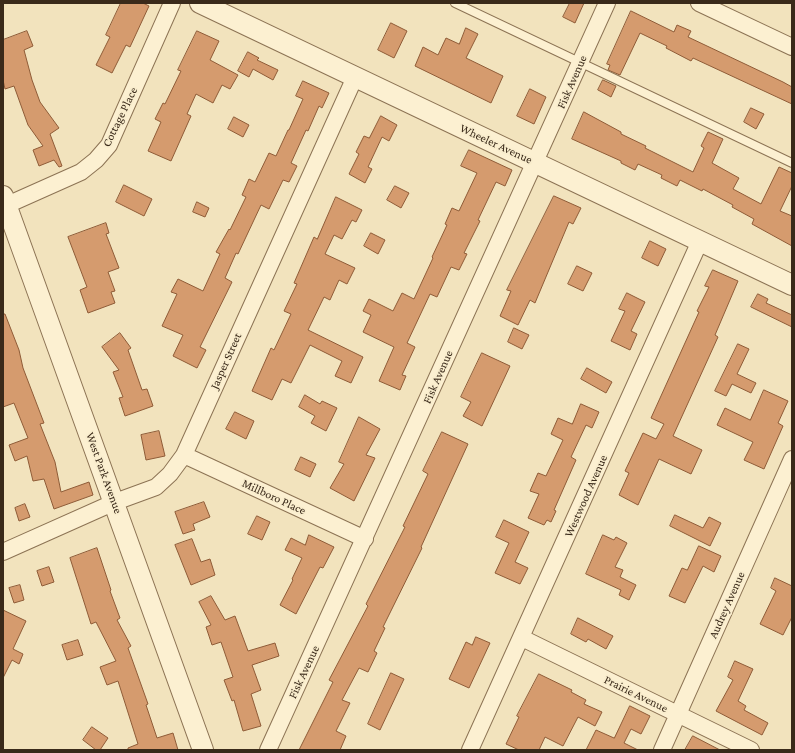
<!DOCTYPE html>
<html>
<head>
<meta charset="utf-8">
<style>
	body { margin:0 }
	#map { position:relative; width:795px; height:753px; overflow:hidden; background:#f2e3bd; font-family:"Crimson Pro",serif }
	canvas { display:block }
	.frame { position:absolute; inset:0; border:4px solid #3a2a1a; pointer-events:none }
</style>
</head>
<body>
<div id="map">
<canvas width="795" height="753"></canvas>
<div class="frame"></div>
</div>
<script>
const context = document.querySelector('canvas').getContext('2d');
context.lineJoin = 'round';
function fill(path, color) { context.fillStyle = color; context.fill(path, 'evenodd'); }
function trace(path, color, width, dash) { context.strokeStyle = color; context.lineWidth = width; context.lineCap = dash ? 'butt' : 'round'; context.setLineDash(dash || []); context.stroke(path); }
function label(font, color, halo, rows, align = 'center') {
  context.font = font + ' "Crimson Pro",serif'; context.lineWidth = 3.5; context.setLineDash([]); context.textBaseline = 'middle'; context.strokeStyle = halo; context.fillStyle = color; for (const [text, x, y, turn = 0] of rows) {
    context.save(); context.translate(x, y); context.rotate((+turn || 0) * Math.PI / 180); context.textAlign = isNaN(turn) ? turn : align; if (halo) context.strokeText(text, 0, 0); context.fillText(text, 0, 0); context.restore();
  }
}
const building = new Path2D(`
	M121,3H143L149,6L130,47L126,45L112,73L96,65L110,37L106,35Z
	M570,3H584L575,23L563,17Z
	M631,11L674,32L677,25L691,31L688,37L783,82L792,87V104L693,58L691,61L666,48L667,46L640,33L620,75L608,70L610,65L607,64Z
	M391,23L407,31L394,58L378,50Z
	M466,28L478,34L466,58L503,76L491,103L415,66L423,47L438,55L446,38L459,44Z
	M27,31L33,46L24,50L32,80L40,102L59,128L50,134L62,166L59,167L54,160L39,166L33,150L43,146L28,125L14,86L5,89L3,80V40Z
	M197,31L219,41L210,60L238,75L230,89L222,85L213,103L196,94L187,114L191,116L171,161L148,151L161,122L155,119L163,103L165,104L181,71L178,70Z
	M248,52L259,58L257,60L278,70L273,80L253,69L249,77L238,71Z
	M603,80L616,86L611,97L598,90Z
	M303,81L329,93L322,108L319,106L308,131L306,130L291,163L297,166L289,182L283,180L269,209L261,205L238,254L236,253L225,278L232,282L200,347L206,350L197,368L173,356L183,335L162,326L177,294L171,292L178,279L203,291L220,254L216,252L229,229L230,230L246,197L242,195L249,179L255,182L269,153L276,156L288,130H289L303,99L296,96Z
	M530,89L546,97L534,124L517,116Z
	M751,108L764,114L756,129L744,122Z
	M584,112L621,132V134L646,146L645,148L693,172L704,148L701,146L708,132L723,139L712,163L739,178L733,189L761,204L779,167L792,173V186L780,211L792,216V246L752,224L754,219L732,207L733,205L703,189L702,191L680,180L677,186L661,178L662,175L638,164L635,170L621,163V161L572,139Z
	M381,116L397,125L389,141L382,137L368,167L372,169L365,183L349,174L359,154L356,152L364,136L369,138Z
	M234,117L249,125L243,137L228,129Z
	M469,150L512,170L505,186L496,182L478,220L480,221L464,253L467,254L459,270L451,267L437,297L430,294L407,343L415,347L402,375L406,376L400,390L379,381L394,347L363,332L371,315L363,311L369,299L393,311L402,293L414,299L433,258L432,257L447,225L445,224L452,208L459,211L477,173L461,166Z
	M124,185L152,199L144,216L116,202Z
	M395,186L409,193L401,208L387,200Z
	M554,196L581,208L573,224L569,222L535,303L530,300L518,325L500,316L511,291L507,290Z
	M336,197L362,210L356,222L352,220L342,239L334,235L325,254L355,268L347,284L339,280L330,300L324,297L308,330L363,357L351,383L335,376L342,361L310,345L291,383L282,379L272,400L252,391L271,348L274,350L291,314L284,311L297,284L294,283L314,237L317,239Z
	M197,202L209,208L205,217L193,212Z
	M106,223L109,233L106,234L119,268L108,272L115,291L111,292L115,303L88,313L80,290L87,287L68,237Z
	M371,233L385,240L378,254L364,246Z
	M650,241L666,249L658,266L642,258Z
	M577,266L592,273L583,291L568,284Z
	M713,270L738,281L715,335L718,337L673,436L702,450L691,474L659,459L638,505L619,495L629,473L625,471L643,433L656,439L664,424L651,418L699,312L697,311L709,287L705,286Z
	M627,293L645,302L631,331L637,334L630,350L611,341L625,311L619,309Z
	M758,294L768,299L766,303L792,315V327L751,307Z
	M3,314H5L19,350L23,368L44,423L40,424L55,462L61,492L89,482L93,495L54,509L44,479L33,481L27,456L15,461L9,445L28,438L14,403L3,407Z
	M514,328L529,335L522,349L508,342Z
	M120,333L131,348L128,350L142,390L147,389L153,406L125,416L119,398L123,397L113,372L119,370L102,347Z
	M738,344L749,349L737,374L756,383L751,393L732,384L726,396L715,391Z
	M482,353L510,366L482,426L463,416L471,402L461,397Z
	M587,368L612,382L606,393L581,379Z
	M764,390L788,401L778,423L783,426L764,469L744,460L753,442L717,425L725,408L750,420Z
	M305,395L320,404L322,401L337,408L326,431L311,423L315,416L299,407Z
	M581,404L599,412L592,428L586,425L571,457L576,460L554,510L556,511L551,522L547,520L544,525L528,518L539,494L530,491L538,473L546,476L563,440L551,434L558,418L572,424Z
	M235,412L254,421L246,439L226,429Z
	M359,417L380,429L366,455L375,458L354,501L330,488L344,464L339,462Z
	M159,431L165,456L146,460L141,435Z
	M442,432L468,444L421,547L422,548L383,627L385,628L374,651L377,653L368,672L359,668L342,700L350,703L336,731L346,736L340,750H299L333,682L329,680L368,606L366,604L405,527L403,526L428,474L423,471Z
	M301,457L316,464L310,477L295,470Z
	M204,502L210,517L193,524L195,530L183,534L175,512Z
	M25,504L30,517L19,521L15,508Z
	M675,515L703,528L709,517L721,523L710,546L670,526Z
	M257,516L270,522L262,540L248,534Z
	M504,520L529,532L515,562L528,568L520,584L495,573L509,543L496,537Z
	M309,535L334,547L323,568L320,567L296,614L280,605L293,580L292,579L302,558L285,550L291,538L305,545Z
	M603,535L614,540L616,537L627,543L615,567L623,570L620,577L636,585L629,600L619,595L621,590L586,574Z
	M192,539L201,562L210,559L215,575L191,585L175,545Z
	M699,546L721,556L714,572L703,566L685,603L669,596L682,568L687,570Z
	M97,548L111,590L110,591L120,618L117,620L131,646L128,648L148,704L146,705L157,738L173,733L178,750H128V748L138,744L118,681L107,685L100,667L116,661L96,622L91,624L70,558Z
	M49,567L54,582L42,586L37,571Z
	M775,578L792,586V617L783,635L760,624L776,591L771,588Z
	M20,585L24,600L14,603L9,588Z
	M211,596L225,620L235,616L248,651L275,643L279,656L252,665L261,690L251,694L261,726L243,731L234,700L232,701L224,680L233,677L221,642L212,645L206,627L211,625L199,602Z
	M3,610L26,621L13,649L23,654L19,664L12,660L3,678Z
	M578,618L613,636L606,649L588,639L586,642L571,634Z
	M476,637L490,643L469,688L449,679L466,642L472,645Z
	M78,640L83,655L67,660L62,645Z
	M735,661L753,669L738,701L746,706L744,710L768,723L762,735L716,711L733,680L728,677Z
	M391,673L404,679L380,730L368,724Z
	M539,674L572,690L571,692L586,700L584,704L602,712L595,726L578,717L563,746L545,737L539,750H519L506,744L519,717L517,716Z
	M630,706L650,716L641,734L631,729L624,743L638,750H586L596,730L614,738Z
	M92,727L108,738L100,750H96L83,740Z
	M693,736L720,750H685Z`);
const service = new Path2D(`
	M455,3L792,163`);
const minor = new Path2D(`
	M699,3L792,47
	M7,205L81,172L96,160L109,145L172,3
	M184,455L365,539
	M3,552L115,502L156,487L170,474L184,455L355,77
	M522,638L751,750
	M268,750L607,3
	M470,750L700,241
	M662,750L792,459`);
const tertiary = new Path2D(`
	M200,3L792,285
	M3,196L203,750`);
const streetNames = [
	["Fisk Avenue",572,82,-66],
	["Cottage Place",120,117,-64],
	["Wheeler Avenue",496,144,25],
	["Jasper Street",226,361,-66],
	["Fisk Avenue",438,377,-66],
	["West Park Avenue",104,473,70],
	["Westwood Avenue",586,496,-66],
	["Millboro Place",274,497,25],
	["Audrey Avenue",727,605,-66],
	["Fisk Avenue",304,672,-65],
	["Prairie Avenue",636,694,26]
];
fill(building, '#d59b6e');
trace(building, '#8e5b37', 1);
trace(service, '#8c7354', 10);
trace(minor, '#8c7354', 18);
trace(tertiary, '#8c7354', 22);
trace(service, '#fcf0d1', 8);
trace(minor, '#fcf0d1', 16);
trace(tertiary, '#fcf0d1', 20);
label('12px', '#3a2a1a', '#f9edcd', streetNames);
</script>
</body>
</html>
